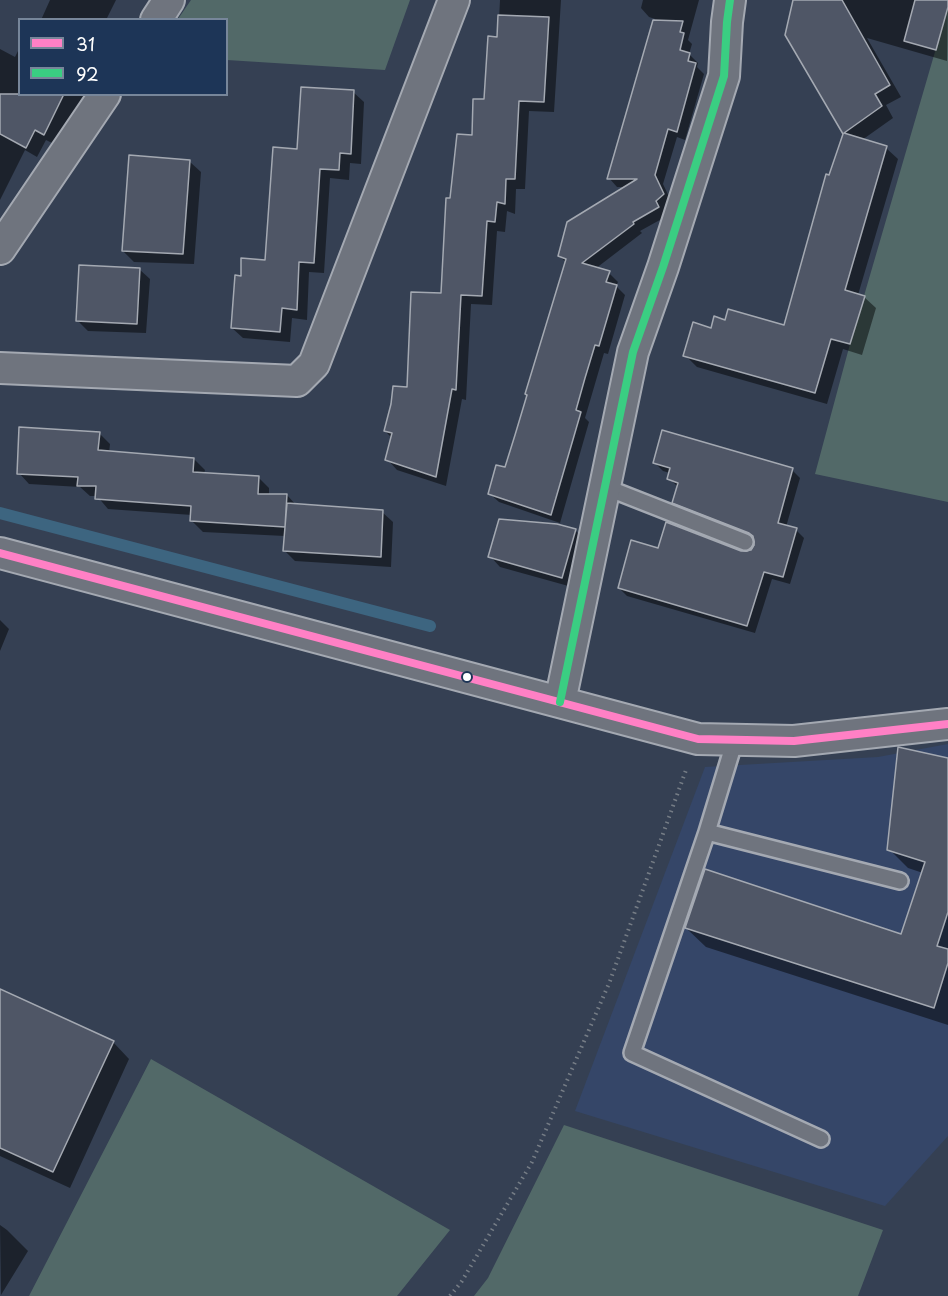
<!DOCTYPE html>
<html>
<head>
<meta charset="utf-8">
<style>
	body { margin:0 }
	#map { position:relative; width:948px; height:1296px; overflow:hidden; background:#354053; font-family:"Playpen Sans",sans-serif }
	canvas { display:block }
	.legend { position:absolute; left:18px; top:18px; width:210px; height:78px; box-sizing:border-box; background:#1d3557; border:2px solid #77869a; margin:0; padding:8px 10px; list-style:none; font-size:18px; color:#fff }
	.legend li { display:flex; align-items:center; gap:12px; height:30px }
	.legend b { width:30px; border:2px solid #77869a }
</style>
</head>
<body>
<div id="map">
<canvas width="948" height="1296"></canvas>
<ul class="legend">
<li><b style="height:8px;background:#ff80c5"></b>31</li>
<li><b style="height:8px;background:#3ace82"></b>92</li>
</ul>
</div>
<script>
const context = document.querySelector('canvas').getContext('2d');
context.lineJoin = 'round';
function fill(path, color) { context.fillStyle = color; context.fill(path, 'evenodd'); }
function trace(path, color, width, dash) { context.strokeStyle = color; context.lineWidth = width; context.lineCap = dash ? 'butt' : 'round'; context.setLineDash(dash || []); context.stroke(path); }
const built = new Path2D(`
	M948,744V1136L885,1206L575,1111L705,767L878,757Z`);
const green = new Path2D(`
	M191,0H410L385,70L227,60L226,20L178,19Z
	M948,7V502L815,474L850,344Z
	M151,1059L450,1230L397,1296H29Z
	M564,1125L883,1230L858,1296H474L488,1278Z`);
const shadow = new Path2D(`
	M50,0H116L106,20H41Z
	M500,0H561L554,112L529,111L525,189H516L515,214L507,211L505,232L497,231L492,305L471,304L466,400L462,399L446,486L397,470L387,459L392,438L385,431L408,389L442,295L451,200L486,101L498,38Z
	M643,0H699L688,40L692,44L689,54L698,63L697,67L704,74L685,140L677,137L663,184L672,203L664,210L667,216L640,231L642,233L595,269L609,273L618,282L616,286L625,295L608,354L604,353L585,418L589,422L560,523L499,502L490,494L506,469L567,263L559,256L627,187H617L609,178L655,19L649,17L641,8Z
	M796,0H948L947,61L867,38L901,97L886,105L893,118L862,140L886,148L898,159L858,295L864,297L876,308L862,355L843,349L827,404L697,367L685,355L712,330L785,327L844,134L787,35Z
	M20,47V94H90L69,133L61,131L54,144L46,140L37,157L25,150L0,200V49L15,57Z
	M353,92L364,102L361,164L350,163L349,180L330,178L324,273L309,272L307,320L292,318L290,342L243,338L232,328L243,278L267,261L299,150Z
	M190,162L201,172L194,264L134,262L123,251Z
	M139,269L150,279L146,333L88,331L77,320Z
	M99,433L110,444L109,453L194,459L205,470L204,474L258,477L269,488V495H287L296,505L382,512L393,522L391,567L295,561L284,550L285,536L203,532L192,521V515L108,509L97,496H90L80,487L29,484L19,473Z
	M655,463L792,470L800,478L786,527L796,530L804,538L790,584L772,579L755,633L627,596L619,588L659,549L747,553L755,547L756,540L681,510L673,502L678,487L669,478L670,473L663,471Z
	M575,530L585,541L572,587L500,567L490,556Z
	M0,620L9,629L0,651Z
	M948,759V1025L706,947L686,928L902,936L923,873L908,868L889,849Z
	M0,1011L113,1042L129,1059L70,1188L0,1156Z
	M0,1225L7,1230L28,1251L1,1295Z`);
const stream = new Path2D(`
	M0,513L430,626`);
const building = new Path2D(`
	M793,0H842L890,85L875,94L882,106L844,133L887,146L845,290L865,296L850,344L831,339L815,393L683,356L693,322L711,328L714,316L725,320L728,309L784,325L826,174L829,175L843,134L785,35Z
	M915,0H948V7L936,50L904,41Z
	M498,15L549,17L544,102L519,101L515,179H506L505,204L497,202L495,222L487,221L482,296L461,295L456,390L452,389L436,477L385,460L392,433L384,431L391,404L393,386L407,387L411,292L441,293L446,198H450L457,134L472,135L473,99H484L488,36L497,37Z
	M653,20L683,21L680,32L684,33L680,50L690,53L688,61L696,63L677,132L668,129L655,175L664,194L656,201L659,207L633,222L634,224L582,263L610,271L606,282L617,285L599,346L595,345L585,378L576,410L581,412L551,515L488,494L496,465L505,467L515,435L527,395L525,394L566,259L558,256L567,222L637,179H607Z
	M301,87L354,90L351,154L340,153L339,170L320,169L314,263L299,262L297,310L282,308L280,332L231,328L235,275L241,276V258L265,260L273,147L297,149Z
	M0,94H64L44,135L35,130L26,148L0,134Z
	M129,155L190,160L183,254L122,251Z
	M79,265L140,268L137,324L76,321Z
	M19,427L100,432L98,450L194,458L193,472L259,476L258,494H287L285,527L190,521L191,506L95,499L96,486H77L78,477L17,474Z
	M662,430L793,468L778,523L797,528L783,577L764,572L747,626L618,588L631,540L658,548L666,522L741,551L751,550L754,545L753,536L749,533L672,503L678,483L667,479L670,468L653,463Z
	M287,503L383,510L381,557L283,551Z
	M499,519L557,524L576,529L562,578L488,557Z
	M898,747L948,758V912L937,946L948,949V963L934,1008L685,928L705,869L901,934L925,862L887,850Z
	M0,989L114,1041L53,1172L0,1148Z`);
const path = new Path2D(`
	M450,1296L462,1281L532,1162L610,981L686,770`);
const service = new Path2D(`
	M605,487L745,542
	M735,740L707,832L900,881
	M707,832L632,1053L821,1139`);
const minor = new Path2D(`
	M156,20L169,0
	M0,249L105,94
	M0,368L297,381L314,364L454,0
	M0,553L698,739L794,741L948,724
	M560,702L633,352L663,267L724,76L727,22L730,0`);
const bus1 = new Path2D(`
	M0,553L698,739L794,741L948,724`);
const bus2 = new Path2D(`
	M560,702L633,352L663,267L724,76L727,22L730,0`);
const markers = [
	[467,677,5,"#fff"]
];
fill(built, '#354668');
fill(green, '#526968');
fill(shadow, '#0007');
trace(stream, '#3d6580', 12);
fill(building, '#4f5666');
trace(building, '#a4a9b2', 1.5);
trace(service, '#a4a9b2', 20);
trace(minor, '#a4a9b2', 34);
trace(path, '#767d86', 4, [1.5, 4.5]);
trace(service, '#6f747e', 15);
trace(minor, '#6f747e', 30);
trace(bus1, '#ff80c5', 8);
trace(bus2, '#3ace82', 8);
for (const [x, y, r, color] of markers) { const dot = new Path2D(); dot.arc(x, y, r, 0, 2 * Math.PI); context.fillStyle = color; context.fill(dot); trace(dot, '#1d3557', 2); }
</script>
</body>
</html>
